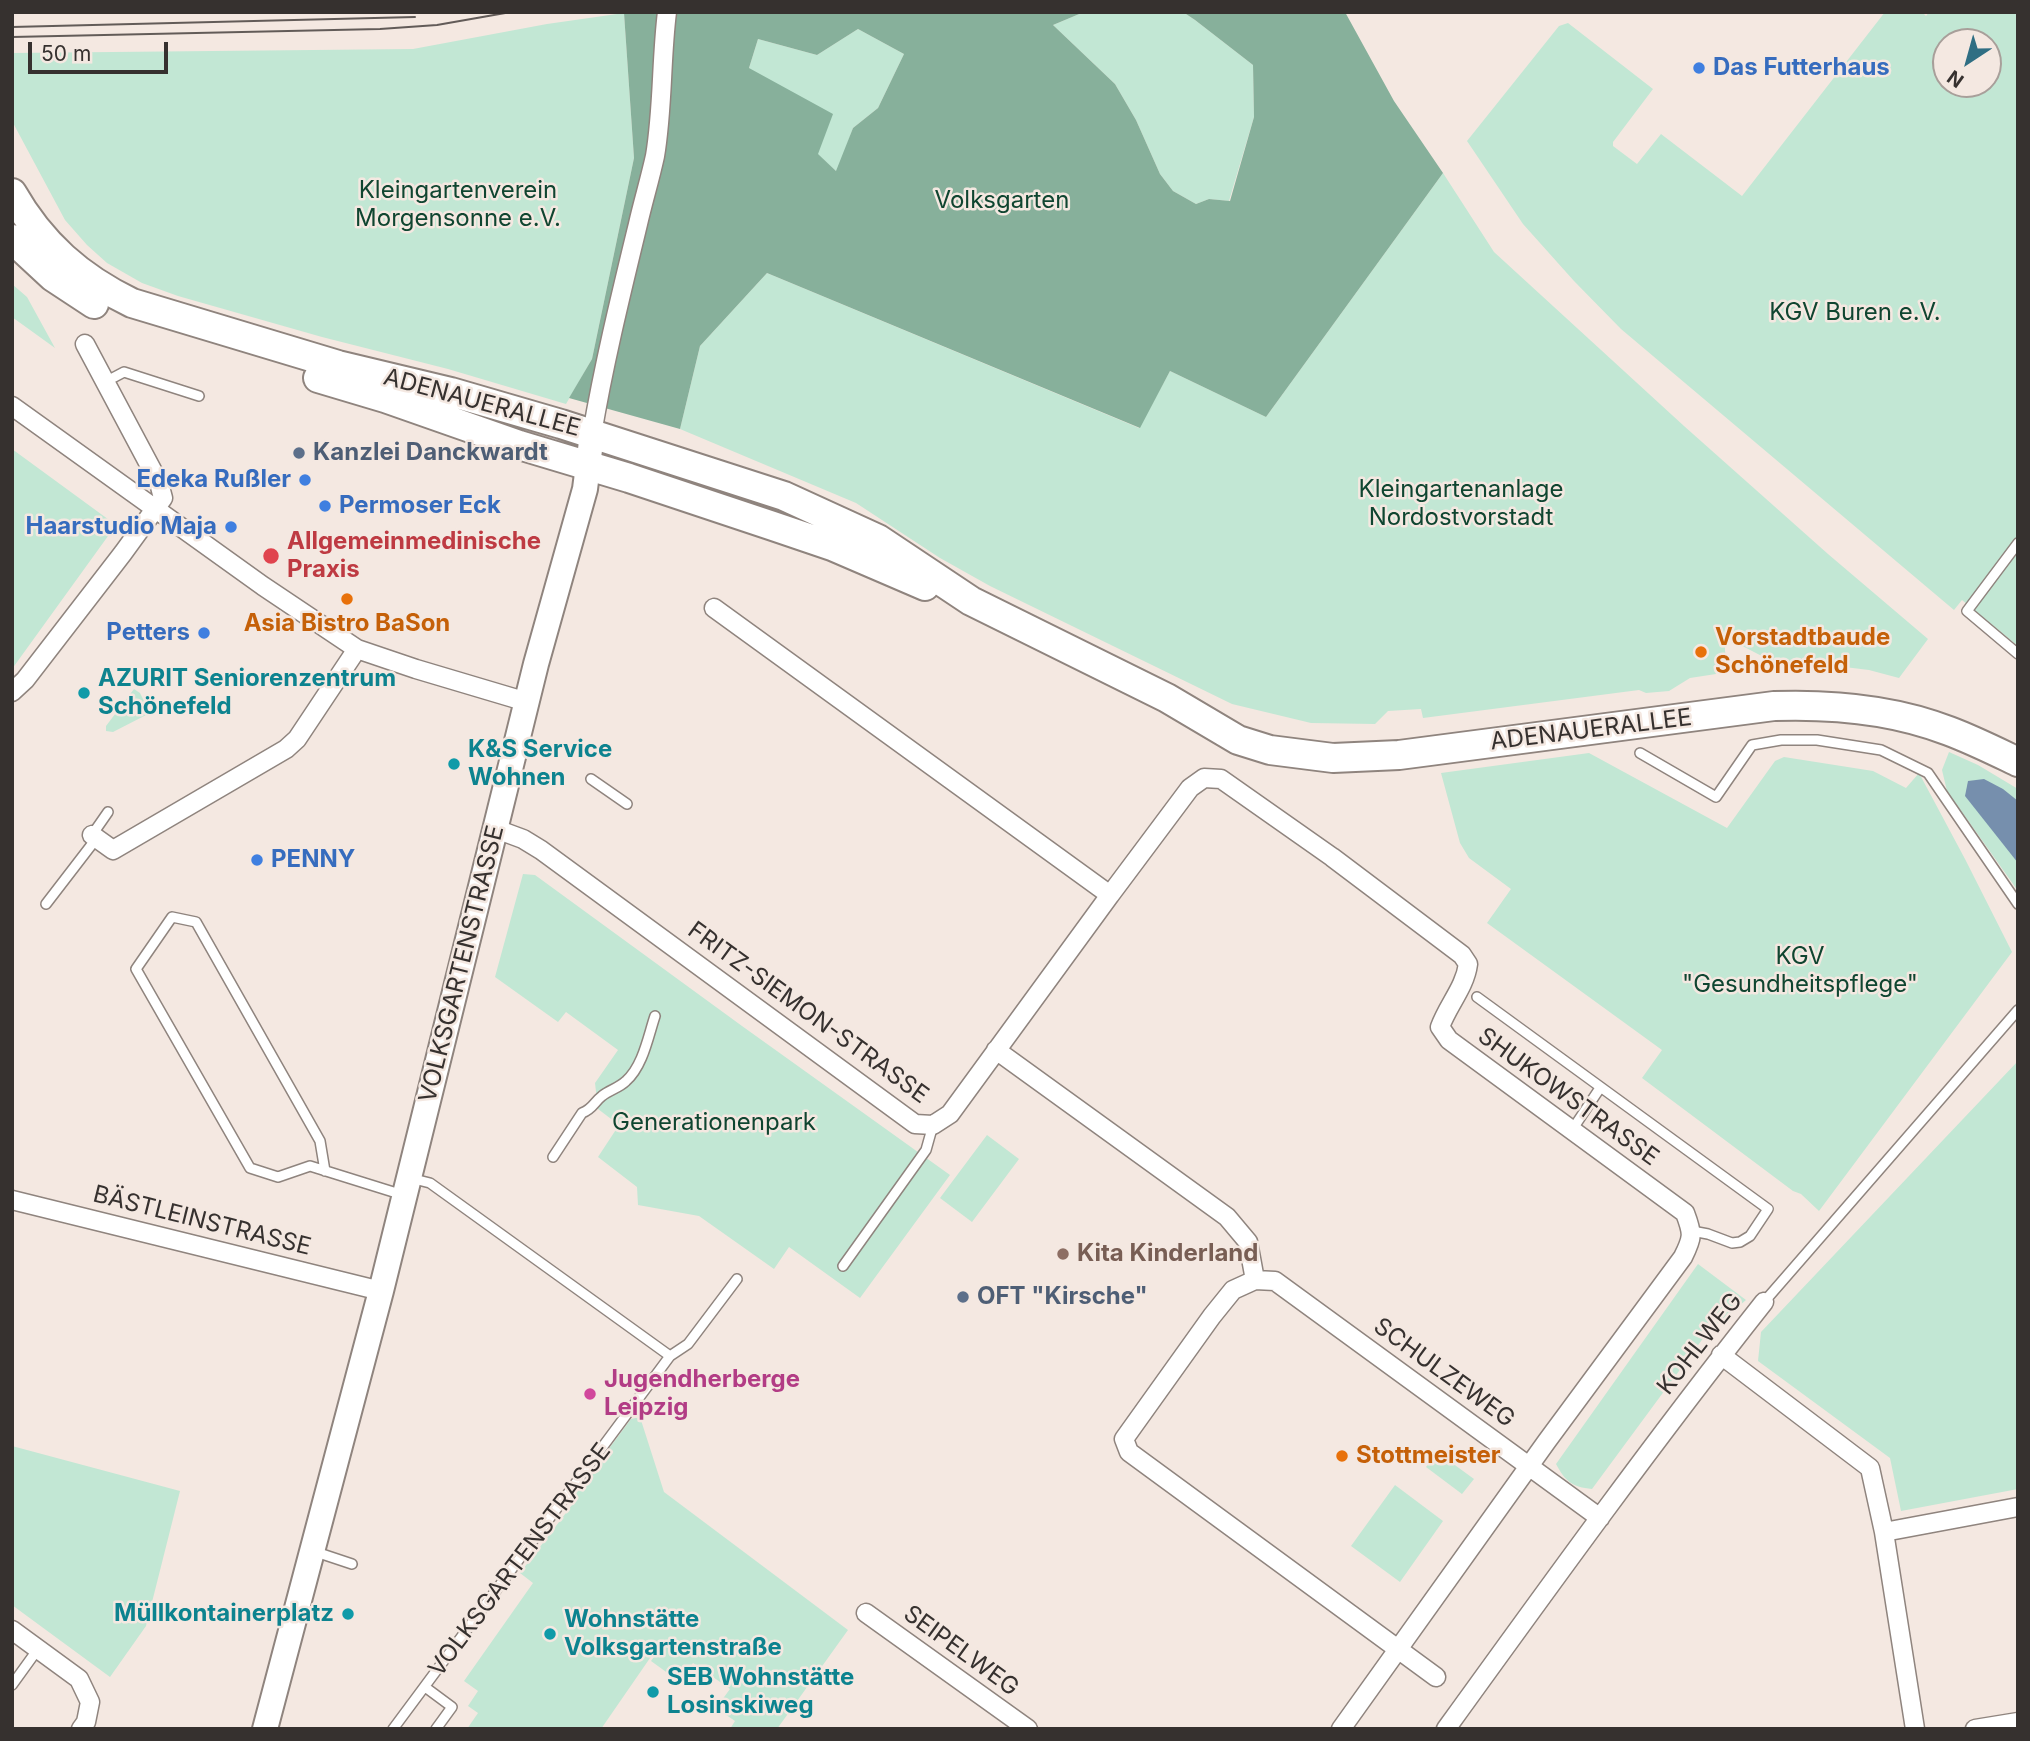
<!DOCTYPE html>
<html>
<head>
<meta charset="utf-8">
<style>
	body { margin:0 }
	#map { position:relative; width:2030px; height:1741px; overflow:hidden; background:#f4e8e1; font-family:Inter,sans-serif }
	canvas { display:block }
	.frame { position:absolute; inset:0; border:14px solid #36312f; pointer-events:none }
	.north { position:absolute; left:1932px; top:28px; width:70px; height:70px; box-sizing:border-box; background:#f4e8e1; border:2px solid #a89f9a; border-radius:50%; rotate:216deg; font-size:19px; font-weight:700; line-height:28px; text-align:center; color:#36312f }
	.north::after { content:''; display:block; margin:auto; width:24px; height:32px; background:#2f6e83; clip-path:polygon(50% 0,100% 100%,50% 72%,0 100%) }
	.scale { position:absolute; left:28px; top:42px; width:140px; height:32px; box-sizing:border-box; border:4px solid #36312f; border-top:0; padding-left:9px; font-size:21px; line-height:24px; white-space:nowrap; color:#36312f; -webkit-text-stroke:5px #f4e8e1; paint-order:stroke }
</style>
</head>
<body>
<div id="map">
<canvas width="2030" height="1741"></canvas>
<div class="frame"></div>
<div class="north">N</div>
<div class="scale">50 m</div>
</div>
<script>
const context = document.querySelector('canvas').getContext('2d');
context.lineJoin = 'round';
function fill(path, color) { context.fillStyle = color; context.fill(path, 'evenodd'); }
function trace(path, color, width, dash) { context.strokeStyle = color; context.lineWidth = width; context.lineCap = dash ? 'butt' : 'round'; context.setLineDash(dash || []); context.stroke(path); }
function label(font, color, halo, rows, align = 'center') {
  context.font = font + ' Inter,sans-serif'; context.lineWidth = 5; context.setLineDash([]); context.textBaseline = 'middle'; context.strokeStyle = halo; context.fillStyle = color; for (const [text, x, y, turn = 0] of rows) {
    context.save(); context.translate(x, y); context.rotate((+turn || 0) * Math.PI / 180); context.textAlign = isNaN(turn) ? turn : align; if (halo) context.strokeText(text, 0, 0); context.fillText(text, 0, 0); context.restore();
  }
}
const green = new Path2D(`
	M1084,12H1183L1195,20L1253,65L1254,117L1229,201L1209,199L1196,204L1173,191L1160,174L1136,120L1115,84L1053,25Z
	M1885,12H1922L1926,16L1929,12H2018V646L1962,600L1954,610L1621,329L1574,281L1523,224L1467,141L1559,26L1568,23L1653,89L1613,142V146L1637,164L1661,134L1742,196ZM1946,42H1988V84H1946Z
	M624,13L634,158L592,359L566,404L448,369L322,337L178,296L142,283L107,263L87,245L65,220L12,121V53L413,49L547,24Z
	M858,29L904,54L878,108L853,128L837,172L817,154L749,68L758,39L817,55Z
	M1443,173L1494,252L1684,426L1828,554L1928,639L1899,678L1869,670L1820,664L1781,666L1725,637V651L1729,672L1690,678L1669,691L1646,693L1639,690L1423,718L1421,709L1388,711L1375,724L1311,723L1232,704L990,586L940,558L856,503L680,429L700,346L767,273L1139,428L1170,371L1266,417Z
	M12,284L27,297L55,348L12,317Z
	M12,449L116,525L12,669Z
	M134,689L140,693L150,713L113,732L106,731V726Z
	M1949,752L1978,765L2018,789V891L1947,791L1942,770Z
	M1589,753L1727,828L1775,761L1784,757L1873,771L1906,788L1919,773L1965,859L2012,952L1819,1211L1801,1194L1793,1191L1642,1078L1662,1050L1487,923L1511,889L1469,858L1460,843L1441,773Z
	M523,874L535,875L742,1026L950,1175L860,1298L789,1247L774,1269L699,1216L638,1205L637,1187L598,1157L619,1125L598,1109L595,1083L618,1050L566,1012L558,1022L495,977Z
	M2018,1061V1489L1901,1511L1890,1458L1758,1361L1761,1332Z
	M987,1135L1019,1159L972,1222L940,1198Z
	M1698,1264L1746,1300L1707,1333L1592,1489C1572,1487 1565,1481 1556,1464Z
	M640,1417L664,1492L848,1630L777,1729H730L735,1721L716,1708L730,1689L693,1663L680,1682L651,1661L661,1647L659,1645L601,1729H467L478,1713L468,1706L478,1691L464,1681L533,1583L520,1573L572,1505L569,1502L631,1419Z
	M12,1446L180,1491L146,1626L110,1677L12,1605Z
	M1437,1452L1474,1479L1462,1494L1426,1467Z
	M1395,1485L1443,1521L1400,1582L1351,1546Z`);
const forest = new Path2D(`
	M1084,12L1053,25L1115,84L1136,120L1160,174L1173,191L1196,204L1209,199L1230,201L1254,117L1253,65L1195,20L1183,12H1345L1394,101L1443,173L1266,417L1170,371L1140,428L767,273L700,346L680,429L569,398L592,359L634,158L624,13ZM858,29L904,54L878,108L853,128L836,171L818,154L833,114L749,68L758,39L817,55Z`);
const water = new Path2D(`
	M1984,779L2003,789L2018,801V863L1965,796L1968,781Z`);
const service = new Path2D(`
	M105,382L124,372L199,396
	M2018,543L1967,611L2018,654
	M1640,753L1716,797L1752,745L1781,740H1817L1881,750L1928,773L2018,904
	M591,779L627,804
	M92,835L108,812
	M46,904L96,839
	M1477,997L1768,1209L1750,1236L1740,1242L1732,1243L1708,1234L1692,1231
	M1572,1130L1600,1088
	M553,1157L582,1113C593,1109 594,1102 602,1096C609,1090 619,1088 626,1081C643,1066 648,1037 655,1016
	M325,1171L320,1141L196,922L172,917L136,969L250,1168L278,1177L310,1166L403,1195
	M410,1178L430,1183L670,1356
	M843,1266L926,1150L933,1125
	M1764,1302L2018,1010
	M313,1551L352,1564
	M12,1685L38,1649
	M425,1687L452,1707L436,1729
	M393,1729L670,1356L688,1344L737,1279`);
const minor = new Path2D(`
	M12,406L263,586L357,649L416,669L527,702
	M592,434C604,363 621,294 638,224C643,202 650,179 655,156C663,109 661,60 667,12
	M12,692L25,680L123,553L163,498L159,483L85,344
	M496,829L523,839L541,850L915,1124L933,1125L950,1114L1110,895L714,608
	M92,835L113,850L286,749L297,739L357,649
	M1110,895L1190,788L1204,778L1221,779L1332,857L1462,955L1468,964C1465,987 1448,1005 1440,1027L1449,1040L1685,1213C1693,1234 1693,1237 1683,1257L1547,1441L1341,1729
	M996,1050L1227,1217L1248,1242L1255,1280
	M12,1200L381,1291
	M1721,1355L1870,1468L1884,1532L1915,1729
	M1884,1532L2018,1507
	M866,1613L1028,1729
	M12,1630L79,1679L90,1702L86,1722L81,1729
	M1436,1677L1129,1452L1124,1439L1212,1316L1233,1290L1255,1280L1275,1281L1600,1518
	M1446,1729C1550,1585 1654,1441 1764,1302
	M1975,1729L2018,1722`);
const secondary = new Path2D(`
	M265,1729L381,1291L536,664L585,489L592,434`);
const primary = new Path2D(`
	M12,193C41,244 80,278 132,303L338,365L451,392L561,424L784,496L878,539L971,601L1167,698L1238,740L1270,750L1333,758L1399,755L1774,706C1834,704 1893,709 1949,731C1973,740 1995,751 2018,762
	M12,239L53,277L94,304
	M318,378L385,398L519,445L629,478L773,526L832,546L925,586`);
const tram = new Path2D(`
	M12,27L415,17
	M12,37L380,29L437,25L511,12`);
const markers = [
	[1699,68,7,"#3f7fe0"],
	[299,453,7,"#5c6f8a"],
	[305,480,7,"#3f7fe0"],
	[325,506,7,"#3f7fe0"],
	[231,527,7,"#3f7fe0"],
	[271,556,9,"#e0444e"],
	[347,599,7,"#e8710a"],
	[204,633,7,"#3f7fe0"],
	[1701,652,7,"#e8710a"],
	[84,693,7,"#0f9aa8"],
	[454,764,7,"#0f9aa8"],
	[257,860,7,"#3f7fe0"],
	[1063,1254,7,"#8d6e63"],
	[963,1297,7,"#5c6f8a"],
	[590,1394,7,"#d1479c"],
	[1342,1456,7,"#e8710a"],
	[348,1614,7,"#0f9aa8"],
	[550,1634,7,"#0f9aa8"],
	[653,1692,7,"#0f9aa8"]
];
const shopNames = [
	["Das Futterhaus",1713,68],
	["Edeka Rußler",291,480,"right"],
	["Permoser Eck",339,506],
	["Haarstudio Maja",217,527,"right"],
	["Petters",190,633,"right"],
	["PENNY",271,860]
];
const parkNames = [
	["Kleingartenverein",458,191],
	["Morgensonne e.V.",458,219],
	["Volksgarten",1002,201],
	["KGV Buren e.V.",1855,313],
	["Kleingartenanlage",1461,490],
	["Nordostvorstadt",1461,518],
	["KGV",1800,957],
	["\"Gesundheitspflege\"",1800,985],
	["Generationenpark",714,1123]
];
const streetNames = [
	["ADENAUERALLEE",482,403,15],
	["ADENAUERALLEE",1591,730,-7],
	["VOLKSGARTENSTRASSE",462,964,-76],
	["FRITZ-SIEMON-STRASSE",808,1013,36],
	["SHUKOWSTRASSE",1568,1097,36],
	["BÄSTLEINSTRASSE",202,1221,14],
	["KOHLWEG",1700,1344,-52],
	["SCHULZEWEG",1444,1373,36],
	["VOLKSGARTENSTRASSE",520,1560,-53],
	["SEIPELWEG",961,1651,36]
];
const serviceNames = [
	["Kanzlei Danckwardt",313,453],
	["OFT \"Kirsche\"",977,1297]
];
const healthNames = [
	["Allgemeinmedinische",287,542],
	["Praxis",287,570]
];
const foodNames = [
	["Asia Bistro BaSon",347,624,"center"],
	["Vorstadtbaude",1715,638],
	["Schönefeld",1715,666],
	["Stottmeister",1356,1456]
];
const cultureNames = [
	["AZURIT Seniorenzentrum",98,679],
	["Schönefeld",98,707],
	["K&S Service",468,750],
	["Wohnen",468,778],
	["Müllkontainerplatz",334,1614,"right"],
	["Wohnstätte",564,1620],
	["Volksgartenstraße",564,1648],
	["SEB Wohnstätte",667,1678],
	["Losinskiweg",667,1706]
];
const educationNames = [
	["Kita Kinderland",1077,1254]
];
const hotelNames = [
	["Jugendherberge",604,1380],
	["Leipzig",604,1408]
];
fill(green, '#c2e7d4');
fill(forest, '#87b09b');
fill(water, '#768fad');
trace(service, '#8f847e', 12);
trace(minor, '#8f847e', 21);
trace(secondary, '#8f847e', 28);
trace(primary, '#8f847e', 32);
trace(service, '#fff', 9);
trace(minor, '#fff', 18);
trace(secondary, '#fff', 24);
trace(primary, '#fff', 28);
trace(tram, '#625b58', 2);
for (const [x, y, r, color] of markers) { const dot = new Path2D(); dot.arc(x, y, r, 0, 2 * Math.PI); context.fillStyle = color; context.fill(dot); trace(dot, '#f4e8e1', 2.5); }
label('bold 24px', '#366cbe', '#f4e8e1', shopNames, 'left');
label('24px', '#0f4530', '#f4e8e1', parkNames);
label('24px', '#36312f', '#f4e8e1', streetNames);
label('bold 24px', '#4e5e75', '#f4e8e1', serviceNames, 'left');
label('bold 24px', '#be3a42', '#f4e8e1', healthNames, 'left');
label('bold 24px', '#c56008', '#f4e8e1', foodNames, 'left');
label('bold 24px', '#0d838f', '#f4e8e1', cultureNames, 'left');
label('bold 24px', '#785e54', '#f4e8e1', educationNames, 'left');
label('bold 24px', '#b23c85', '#f4e8e1', hotelNames, 'left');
</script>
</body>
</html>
